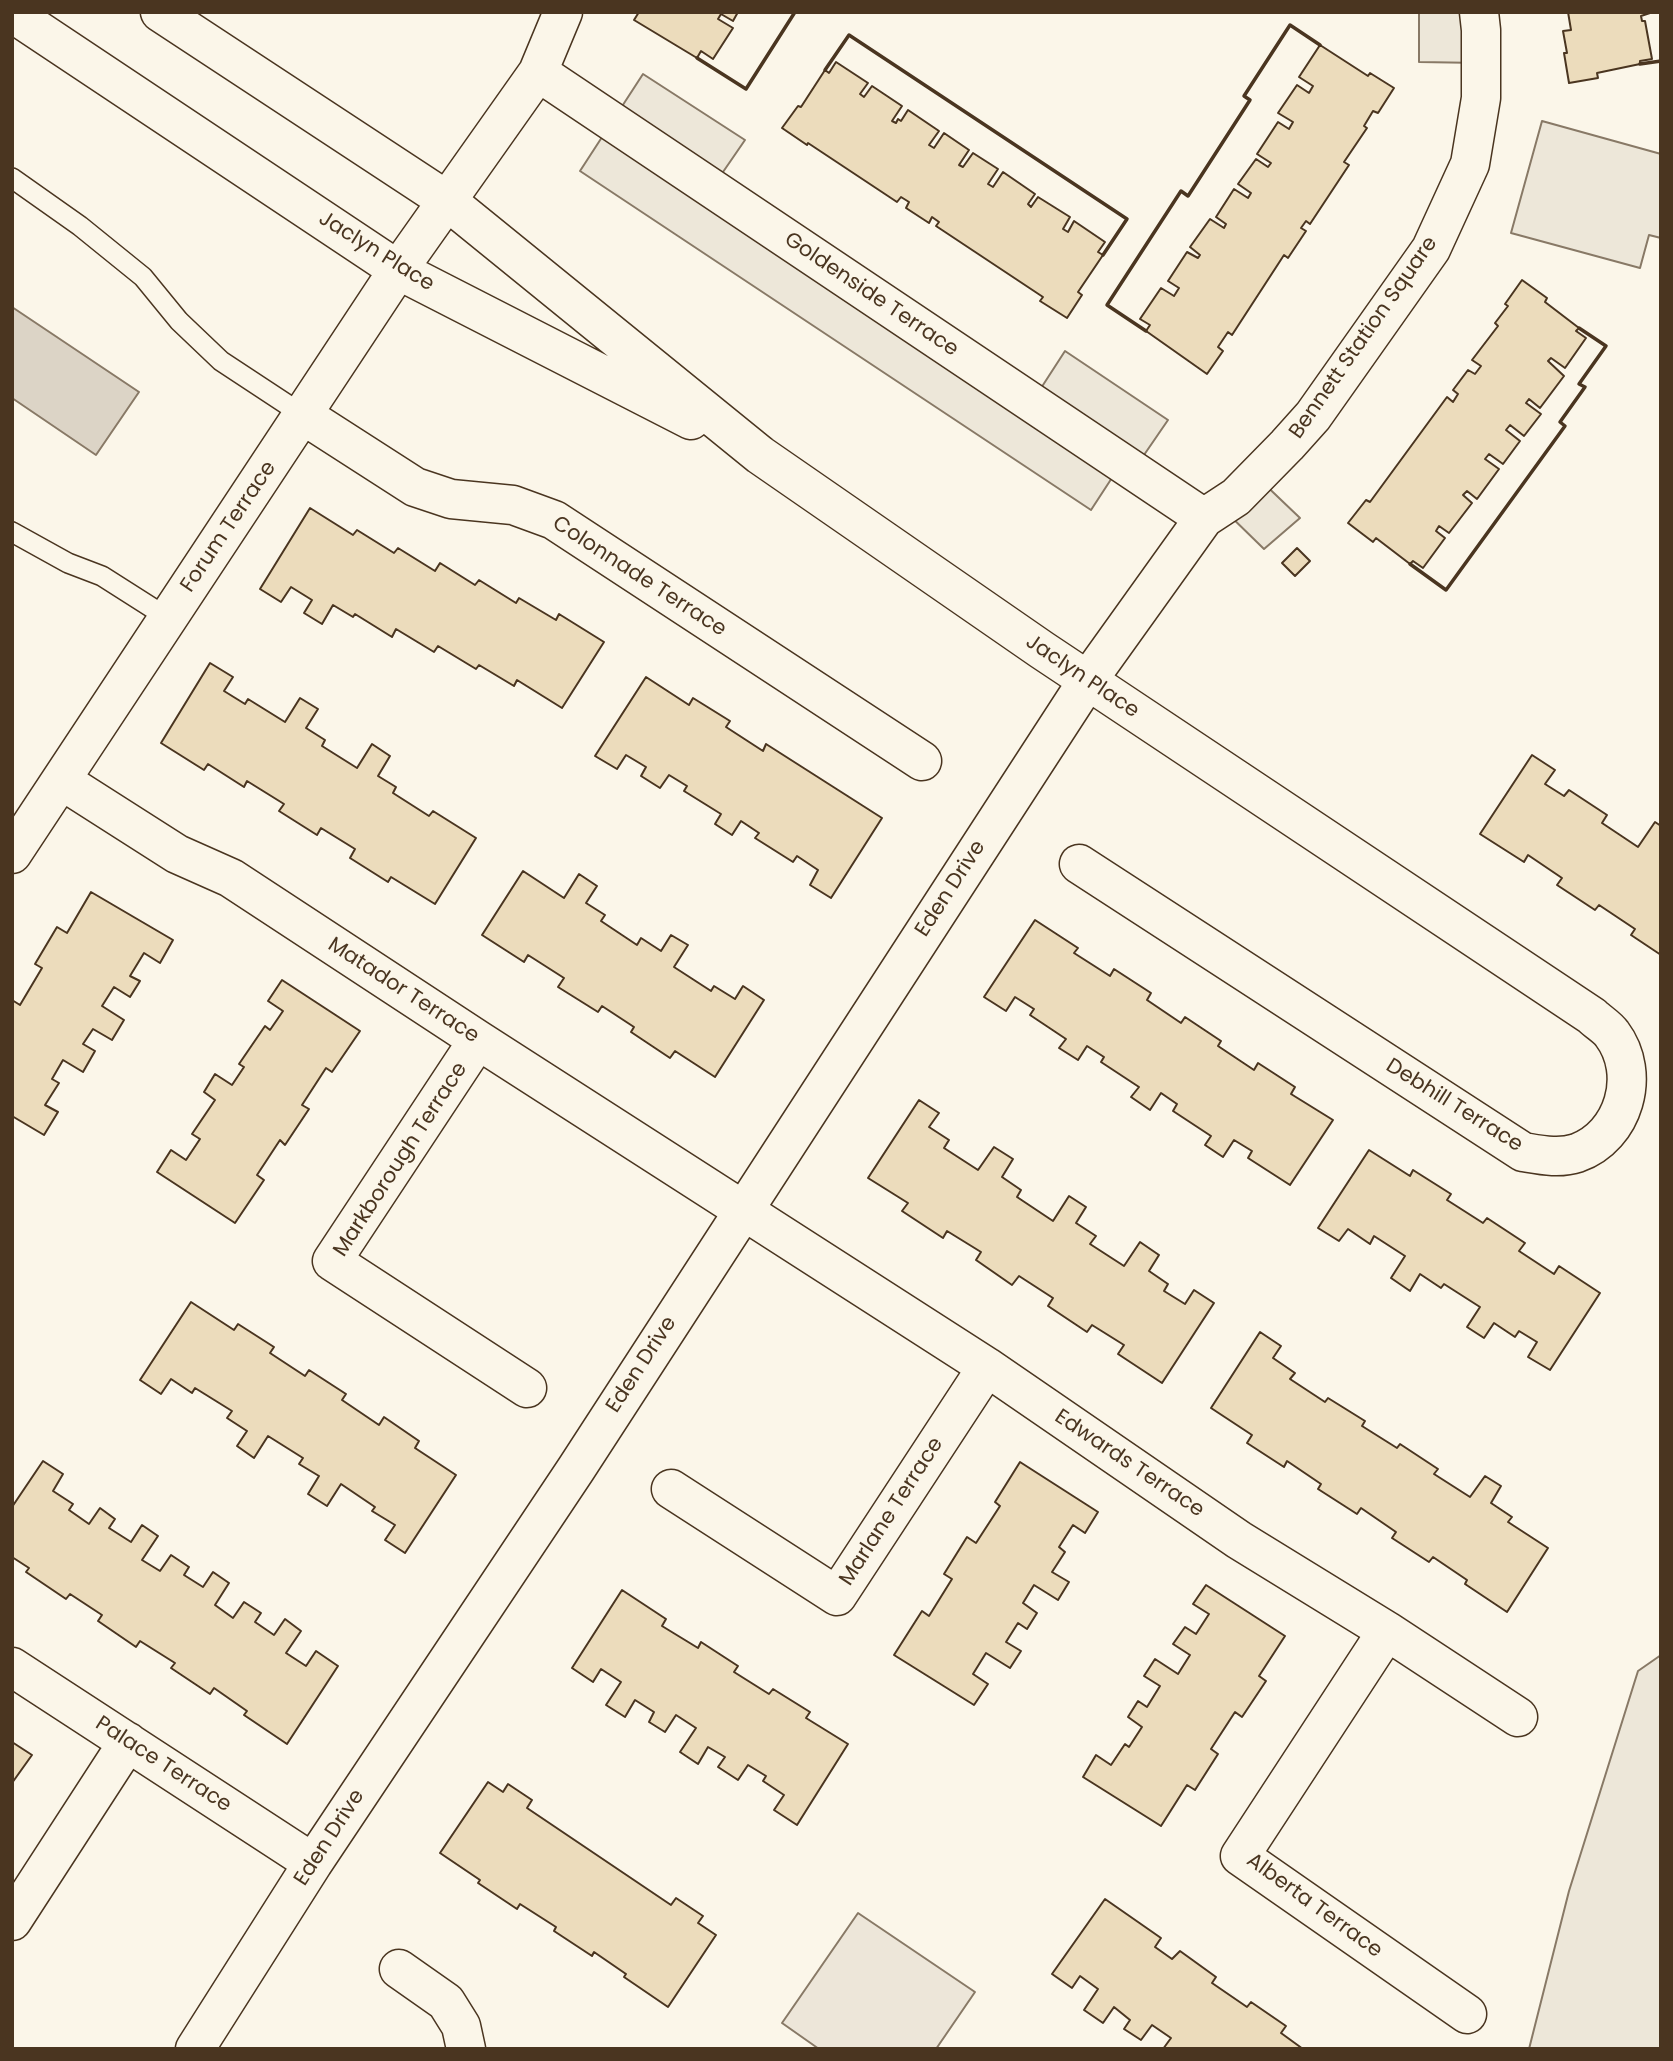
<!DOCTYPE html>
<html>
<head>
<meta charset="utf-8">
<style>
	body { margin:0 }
	#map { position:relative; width:1673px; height:2061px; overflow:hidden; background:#fbf6e9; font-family:Poppins,sans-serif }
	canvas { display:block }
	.frame { position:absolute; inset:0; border:14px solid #4a3520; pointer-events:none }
</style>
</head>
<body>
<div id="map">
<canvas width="1673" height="2061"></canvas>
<div class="frame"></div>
</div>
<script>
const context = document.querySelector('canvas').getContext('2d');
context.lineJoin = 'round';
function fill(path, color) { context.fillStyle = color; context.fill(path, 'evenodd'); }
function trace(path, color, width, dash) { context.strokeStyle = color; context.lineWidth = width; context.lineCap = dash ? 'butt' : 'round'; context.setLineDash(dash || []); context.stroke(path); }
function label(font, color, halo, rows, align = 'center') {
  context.font = font + ' Poppins,sans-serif'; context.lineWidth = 5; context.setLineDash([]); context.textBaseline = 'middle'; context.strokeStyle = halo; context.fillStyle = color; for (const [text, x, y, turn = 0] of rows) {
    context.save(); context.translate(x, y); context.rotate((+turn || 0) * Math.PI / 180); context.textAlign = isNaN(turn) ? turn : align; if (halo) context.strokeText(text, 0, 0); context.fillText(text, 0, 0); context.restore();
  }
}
const green = new Path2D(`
	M858,1913L975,1992L936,2049H819L782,2023Z`);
const parking = new Path2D(`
	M1419,12H1479L1481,63L1419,62Z
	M643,74L745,140L712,188L1032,402L1065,351L1168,420L1133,471L1121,464L1091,510L580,171Z
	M1542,121L1661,154V238L1649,235L1640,268L1511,233Z
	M1256,476L1300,518L1264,549L1221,507Z
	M1661,1655V2049H1529L1569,1891L1638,1671Z`);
const water = new Path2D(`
	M12,307L139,392L96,455L12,398Z`);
const building = new Path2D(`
	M639,12H738L733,21L721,14L718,19L733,28L713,59L701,51L697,58L634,20Z
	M1568,12H1653L1641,16L1642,21H1645L1652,59L1640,61V64L1597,73L1598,78L1569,83L1564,53H1567L1563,31L1571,30Z
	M1320,45L1368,76L1370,73L1394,88L1378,113L1373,111L1364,126L1367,128L1344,162L1349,165L1310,224L1306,221L1301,228L1306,231L1288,258L1284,255L1232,335L1228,332L1218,347L1223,351L1207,374L1146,331L1150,325L1140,319L1161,288L1174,296L1179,288L1168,281L1187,252L1198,258L1200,255L1190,247L1210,219L1224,228L1226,224L1216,217L1234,189L1248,198L1251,193L1238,184L1256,159L1268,167L1271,163L1257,154L1278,122L1289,129L1293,122L1278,113L1297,85L1309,93L1313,86L1299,77Z
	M836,62L868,83L860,94L864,97L872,86L902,106L892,121L896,123L898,119L901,121L908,110L939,131L929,145L934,148L944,133L969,150L959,165L963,167L973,153L998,169L988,184L993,187L1003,172L1035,194L1028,204L1031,207L1038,197L1070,217L1063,229L1068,232L1074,221L1105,242L1098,252L1103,255L1078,292L1082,295L1067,318L1040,301L1043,297L936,226L939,222L932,217L929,223L906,208L909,202L901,197L897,202L808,143L807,145L782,128L798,106L801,107L825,70L829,73Z
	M1522,280L1547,298L1545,302L1579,328L1576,331L1586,338L1565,368L1551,358L1548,361L1564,376L1540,408L1529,399L1526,403L1541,414L1524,436L1510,425L1506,430L1520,441L1503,464L1489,454L1485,459L1499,469L1477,499L1467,491L1463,495L1472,503L1449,533L1439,526L1436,531L1445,538L1423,568L1413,561L1410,564L1376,538L1373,542L1348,523L1366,500L1370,502L1447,397L1453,402L1458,394L1453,390L1468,370L1475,374L1481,366L1472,360L1498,326L1495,323L1508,306L1505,304Z
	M310,508L353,535L357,530L394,553L398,548L435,571L440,563L475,585L479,580L516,603L519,598L556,620L559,614L604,642L562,708L517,680L514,686L479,665L476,669L438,646L434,652L396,629L392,637L355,614L353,617L333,605L322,624L304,613L312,600L291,587L281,602L260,589Z
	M1297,548L1310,561L1295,576L1282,563Z
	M210,663L233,677L224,691L245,704L248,699L285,722L300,698L318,709L306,728L325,740L322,746L357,768L372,744L390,756L378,776L396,787L393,793L429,816L433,811L476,838L435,904L391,877L388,882L350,858L355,849L321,828L317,835L279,811L284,804L247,781L244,787L208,764L204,770L161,743Z
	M646,677L689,705L693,698L730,721L726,727L763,751L766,744L882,818L831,898L810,885L818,870L797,856L793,862L755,838L759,833L741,821L732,835L715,824L721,814L684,791L687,786L669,775L660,788L641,776L646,767L626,755L617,769L595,756Z
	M1532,755L1555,770L1545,784L1564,796L1569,790L1607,815L1602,823L1638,847L1655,822L1661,826V955L1631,935L1635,929L1599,905L1595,910L1557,885L1562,878L1528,855L1524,862L1480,834Z
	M523,871L564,898L579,874L597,886L586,903L605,915L601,921L637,945L641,938L661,951L671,935L688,945L674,967L711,991L714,986L735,999L743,986L764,1000L715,1077L675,1051L670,1058L631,1032L634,1027L602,1006L598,1012L558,987L564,978L528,955L524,962L482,935Z
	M91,892L173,940L160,963L144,953L130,976L140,981L130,997L114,987L102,1006L124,1020L112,1040L93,1029L83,1044L95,1051L83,1072L63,1060L52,1079L59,1083L45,1105L58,1112L44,1135L12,1116V1000L20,1005L42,968L35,964L57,927L67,933Z
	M1035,920L1078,948L1074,953L1110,976L1114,969L1151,993L1147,1000L1181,1023L1185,1017L1221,1041L1218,1046L1254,1070L1258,1063L1295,1087L1291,1094L1333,1120L1290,1185L1248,1158L1252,1151L1234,1140L1223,1157L1205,1145L1211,1136L1173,1111L1177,1104L1161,1093L1150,1110L1131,1097L1139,1087L1101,1062L1104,1057L1087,1046L1078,1060L1059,1048L1066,1039L1030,1015L1034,1009L1015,997L1006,1011L984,997Z
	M282,980L360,1031L332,1072L326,1068L302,1105L309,1109L285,1145L280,1140L257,1175L264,1180L235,1223L157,1172L171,1150L186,1160L200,1139L192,1134L215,1100L204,1092L215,1074L232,1085L244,1067L239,1064L265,1026L270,1030L283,1011L268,1001Z
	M919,1100L939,1113L929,1127L949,1140L944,1148L978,1170L994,1147L1013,1159L1002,1177L1021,1190L1017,1197L1053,1221L1069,1196L1086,1207L1076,1223L1096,1236L1090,1244L1124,1266L1140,1242L1159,1255L1149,1271L1168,1284L1164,1291L1185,1304L1194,1290L1214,1303L1162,1383L1118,1354L1124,1345L1092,1325L1087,1332L1048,1306L1053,1298L1019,1276L1012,1285L976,1260L981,1252L947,1231L943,1238L902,1211L908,1203L868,1178Z
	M1369,1150L1410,1176L1413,1170L1451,1194L1447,1200L1483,1223L1487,1218L1525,1243L1519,1251L1554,1274L1559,1266L1600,1293L1550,1370L1528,1357L1537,1342L1519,1331L1515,1337L1494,1323L1484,1338L1467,1327L1480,1307L1444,1284L1441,1288L1420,1274L1410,1291L1391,1278L1405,1256L1374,1236L1370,1244L1348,1229L1339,1241L1318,1228Z
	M191,1302L234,1330L238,1324L274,1347L270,1353L305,1376L309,1370L346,1394L342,1400L379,1425L384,1417L419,1441L415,1448L456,1475L405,1553L385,1540L395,1525L372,1511L375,1507L341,1484L327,1506L308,1494L319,1476L299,1464L303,1458L268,1436L254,1458L237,1446L247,1431L227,1418L232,1411L195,1388L192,1393L171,1379L161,1394L140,1380Z
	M1260,1332L1281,1346L1273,1358L1295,1373L1290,1379L1325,1402L1328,1398L1365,1421L1362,1426L1397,1448L1400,1444L1438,1469L1434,1474L1470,1497L1485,1476L1501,1486L1491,1503L1512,1517L1508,1522L1548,1548L1507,1612L1465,1584L1467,1580L1433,1557L1429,1562L1392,1538L1396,1532L1361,1508L1357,1514L1318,1489L1321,1484L1287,1461L1284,1467L1247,1443L1252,1435L1211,1408Z
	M43,1461L63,1474L53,1491L73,1504L69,1510L89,1524L100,1508L115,1519L109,1528L131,1542L142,1525L158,1536L142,1560L160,1571L171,1555L189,1567L184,1575L203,1587L213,1572L229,1583L215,1605L233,1618L244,1602L261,1613L255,1622L274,1635L285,1619L301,1631L286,1653L306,1666L316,1651L338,1666L287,1744L244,1715L247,1711L214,1688L210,1694L171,1668L175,1663L140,1641L136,1647L98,1621L102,1615L70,1594L66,1599L26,1572L29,1568L12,1557V1507Z
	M1020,1462L1098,1512L1085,1533L1073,1525L1059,1547L1065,1552L1052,1572L1069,1582L1058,1600L1034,1585L1023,1603L1037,1613L1027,1629L1018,1623L1006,1642L1021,1651L1010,1668L986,1653L973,1674L988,1684L974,1705L894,1655L922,1611L929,1616L952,1579L944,1574L967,1537L976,1543L1000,1506L995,1502Z
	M1206,1585L1285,1636L1259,1676L1266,1681L1242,1717L1235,1712L1211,1749L1218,1754L1195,1790L1187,1785L1161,1826L1083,1777L1096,1755L1111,1765L1125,1744L1129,1747L1142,1727L1128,1717L1138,1701L1147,1707L1160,1686L1144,1676L1155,1659L1178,1674L1190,1655L1173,1644L1185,1627L1196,1634L1209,1614L1193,1604Z
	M622,1590L666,1619L662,1626L698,1648L701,1642L738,1666L734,1672L769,1694L773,1689L810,1712L806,1718L848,1744L797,1825L774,1810L784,1795L763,1781L766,1776L748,1765L738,1780L718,1767L725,1757L708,1747L698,1764L680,1752L696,1728L676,1715L665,1732L649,1722L654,1712L635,1700L625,1717L606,1705L621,1682L601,1669L593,1682L572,1668Z
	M12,1742L32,1755L12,1783Z
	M488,1782L503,1792L508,1784L532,1800L527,1808L671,1905L676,1898L703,1916L698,1923L716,1935L668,2007L624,1977L626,1974L594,1952L592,1956L554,1931L556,1927L520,1904L517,1909L478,1883L480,1880L440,1853Z
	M1105,1899L1161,1938L1155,1947L1172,1959L1180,1951L1216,1977L1212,1983L1247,2007L1251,2002L1286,2026L1281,2033L1303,2049H1163L1171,2038L1152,2025L1141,2040L1124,2029L1130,2020L1114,2007L1103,2023L1084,2010L1098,1989L1080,1976L1072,1988L1052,1974Z`);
const service = new Path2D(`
	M12,178L80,226L143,277L179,321L221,361L303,415
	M12,532L68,563L102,576L168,618`);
const minor = new Path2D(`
	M160,12L446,200L760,455L1042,650L1592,1016C1598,1022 1607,1027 1612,1034C1642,1074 1624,1136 1577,1153C1559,1159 1541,1155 1523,1152L1079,864
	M12,13L398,270L691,420
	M538,72L1204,518
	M303,415L415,487L451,499L513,505L554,520L922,761
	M61,780L177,854L231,878L478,1040L987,1367L1239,1540L1387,1631L1518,1717
	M12,854L398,270L538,72L563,12
	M478,1040L332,1261L527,1388
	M671,1489L837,1596L987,1367
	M1387,1631L1240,1856L1467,2014
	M12,1667L313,1863
	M12,1921L128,1742
	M399,1969L446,2002L461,2026L466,2049
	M195,2049L313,1863L576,1469L1088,680L1204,518L1236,497L1287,445L1313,416L1431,249L1470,164L1481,98V30L1479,12`);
const wall = new Path2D(`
	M697,58L746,89L795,12
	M1640,64L1661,61
	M825,70L849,35L1127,219L1103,255
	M1146,331L1107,305L1181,191L1188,196L1250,100L1244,96L1290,25L1320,45
	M1410,564L1446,590L1565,426L1560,422L1585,387L1579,384L1606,346L1579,328`);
const streetNames = [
	["Jaclyn Place",376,252,32],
	["Goldenside Terrace",871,295,34],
	["Bennett Station Square",1364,338,-55],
	["Forum Terrace",229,527,-56],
	["Colonnade Terrace",639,577,33],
	["Jaclyn Place",1082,677,34],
	["Eden Drive",951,889,-57],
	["Matador Terrace",403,991,33],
	["Debhill Terrace",1454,1106,32],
	["Markborough Terrace",401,1160,-57],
	["Eden Drive",642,1365,-57],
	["Edwards Terrace",1129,1464,34],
	["Marlane Terrace",892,1512,-57],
	["Palace Terrace",163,1765,33],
	["Eden Drive",330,1838,-57],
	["Alberta Terrace",1314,1906,36]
];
fill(green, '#ede6d9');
trace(green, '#887966', 2);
fill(parking, '#ede7d9');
trace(parking, '#887966', 2);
fill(water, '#dcd4c6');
trace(water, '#887966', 2);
fill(building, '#ecdcbc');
trace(building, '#4a3520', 2);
trace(service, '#4a3520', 22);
trace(minor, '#4a3520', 41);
trace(service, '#fbf6e9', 19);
trace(minor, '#fbf6e9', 38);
trace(wall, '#4a3520', 3.5);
label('21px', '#4a3520', '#fbf6e9', streetNames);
</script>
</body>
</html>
